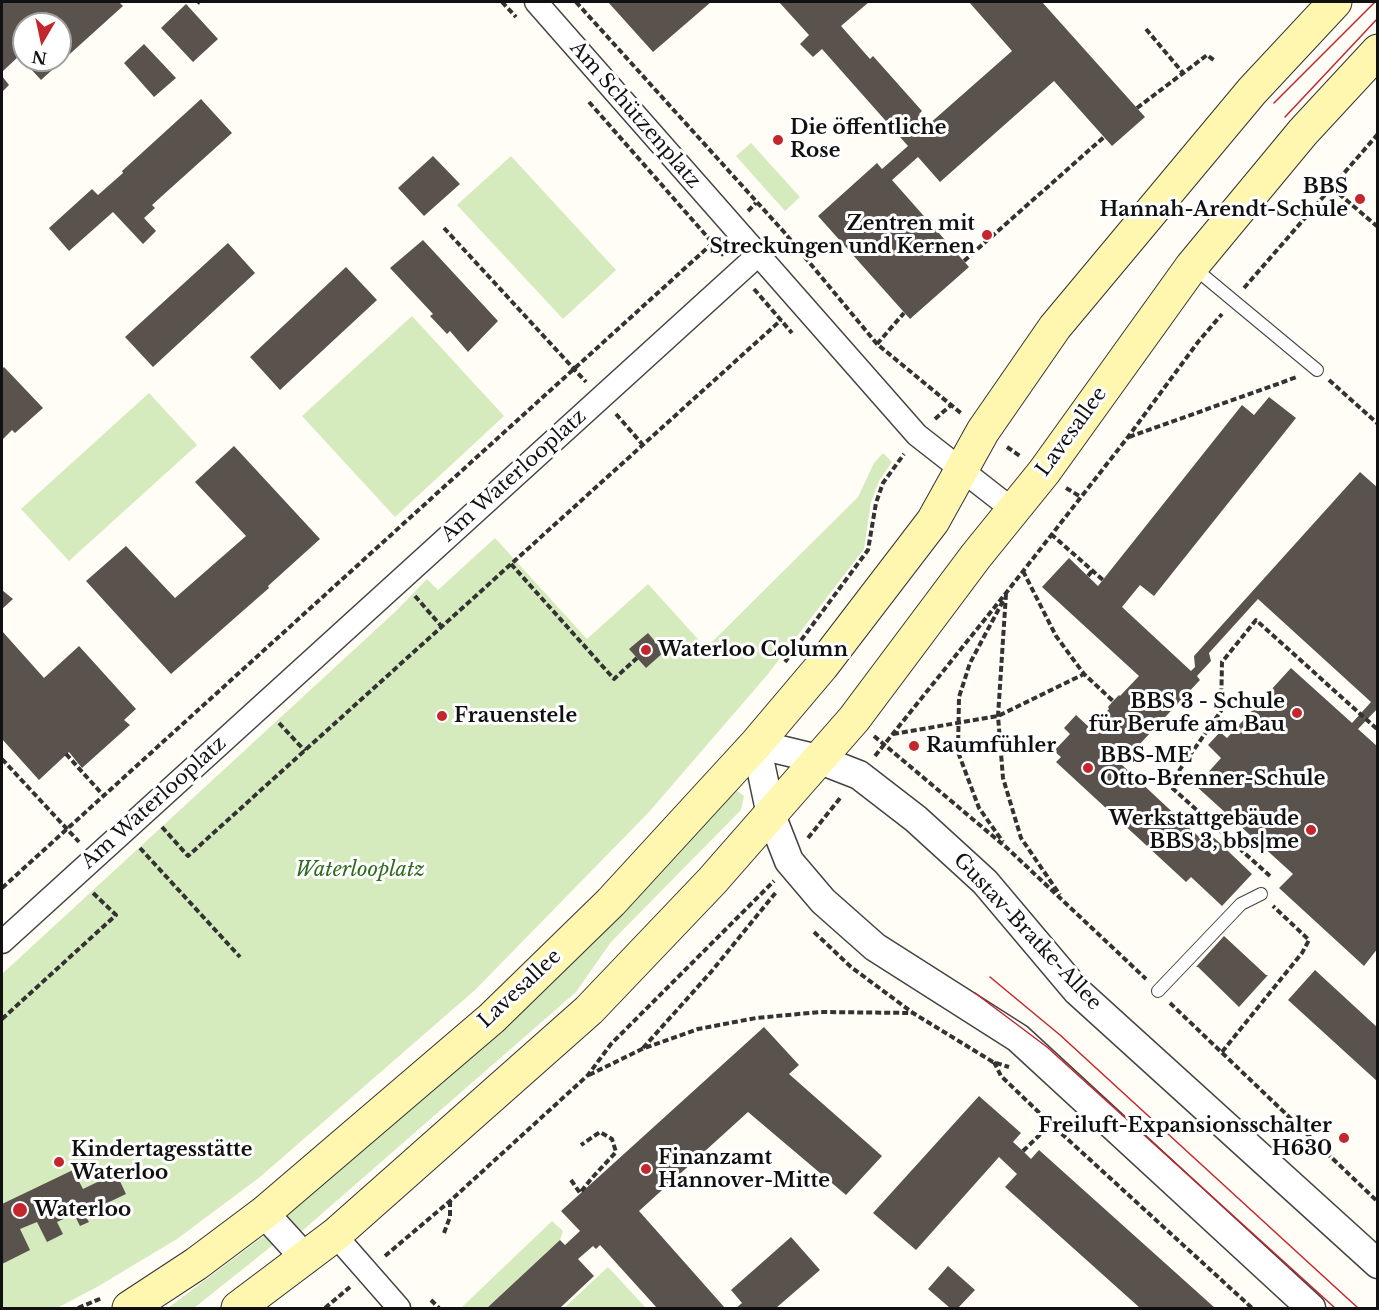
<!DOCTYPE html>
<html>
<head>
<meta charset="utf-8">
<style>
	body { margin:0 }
	#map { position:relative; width:1379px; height:1310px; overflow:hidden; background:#fffdf5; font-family:"Libre Baskerville",serif }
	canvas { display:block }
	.frame { position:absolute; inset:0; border:3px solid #111; pointer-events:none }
	.north { position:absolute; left:12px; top:12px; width:60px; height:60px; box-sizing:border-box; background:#fff; border:2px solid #a0a0a0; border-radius:50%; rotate:189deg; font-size:16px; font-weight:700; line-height:24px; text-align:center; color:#111 }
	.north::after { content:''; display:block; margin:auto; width:21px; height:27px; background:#c4262e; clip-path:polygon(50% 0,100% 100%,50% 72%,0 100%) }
</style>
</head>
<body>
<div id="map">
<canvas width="1379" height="1310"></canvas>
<div class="frame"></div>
<div class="north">N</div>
</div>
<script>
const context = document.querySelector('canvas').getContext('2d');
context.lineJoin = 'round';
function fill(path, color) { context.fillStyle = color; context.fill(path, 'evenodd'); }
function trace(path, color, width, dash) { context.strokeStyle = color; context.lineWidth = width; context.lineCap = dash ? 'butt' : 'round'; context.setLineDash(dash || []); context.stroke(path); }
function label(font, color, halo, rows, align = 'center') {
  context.font = font + ' "Libre Baskerville",serif'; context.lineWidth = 6; context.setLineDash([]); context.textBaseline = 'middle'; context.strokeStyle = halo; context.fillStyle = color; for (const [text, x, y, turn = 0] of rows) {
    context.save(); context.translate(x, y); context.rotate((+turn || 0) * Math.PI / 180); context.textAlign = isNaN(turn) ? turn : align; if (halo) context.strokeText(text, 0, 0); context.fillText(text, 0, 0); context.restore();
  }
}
const green = new Path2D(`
	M751,143L800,197L785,211L736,156Z
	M511,156L616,270L563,319L457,205Z
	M412,316L504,416L395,517L302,416Z
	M149,393L197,445L69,561L21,509Z
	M883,453L892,462L879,481L871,502L864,549L768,674L649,812L475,990L260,1177L177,1239L97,1287L57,1308H2V974L396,611L427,579L438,590L495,538L587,639L648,584L706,648L858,497L874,463Z
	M736,790L744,796L741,810L611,942L576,992L294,1238L278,1221Z
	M552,1221L563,1231L560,1240L487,1308H461Z
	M264,1236L273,1245L194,1308H168Z
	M608,1267L646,1308H564Z`);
const building = new Path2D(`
	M2,2H119L123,6L41,80L19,56L2,72ZM24,24H60V60H24Z
	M608,2H711L653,52Z
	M779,2H869L841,26L870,59L873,56L922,111L919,114L928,125L1012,51L969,2H1042L1145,117L1112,146L1054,81L940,182L918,157L892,180L969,267L910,319L818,216L877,163L882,169L908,146L822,49L813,57L800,44L809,35Z
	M186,4L218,39L193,62L161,28Z
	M144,44L176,78L154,97L124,63Z
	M2,76L9,85L2,92Z
	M201,99L232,133L152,205L155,208L144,218L156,231L143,244L113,212L69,251L49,228L92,189L98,195L123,173L122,171Z
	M433,156L460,184L424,216L398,188Z
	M423,240L498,321L468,352L450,331L447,334L430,316L433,314L390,268Z
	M228,243L255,273L153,367L125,337Z
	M346,267L377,300L280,390L250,357Z
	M4,367L43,408L15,433L12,430L2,440V369Z
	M1269,397L1296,418L1154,596L1140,585L1122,607L1191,671L1195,667L1194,656L1360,472L1378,488V708L1358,729L1378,747V948L1364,966L1279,888L1293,874L1196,786L1221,758L1208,745L1220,732L1227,738L1291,668L1352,723L1371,702L1258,599L1209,653L1211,661L1197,676L1200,680L1121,764L1198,836L1205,829L1252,874L1222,906L1191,877L1186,882L1056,762L1061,757L1054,751L1070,734L1064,728L1076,715L1090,728L1109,709L1108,707L1113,701L1119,695L1120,696L1139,676L1042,587L1069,558L1098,586L1242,405L1254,415Z
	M234,446L320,539L268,586L269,588L171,674L86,581L126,546L175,598L246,536L195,482Z
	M2,590L13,599L2,609Z
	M2,631L44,678L79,646L136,709L124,720L130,725L82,768L69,752L39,780L2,739Z
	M648,633L664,652L646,668L629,649Z
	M1224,936L1266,975H1268L1239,1007L1198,967H1196Z
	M1315,970L1378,1028V1082L1288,1000Z
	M764,1027L799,1065L789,1074L882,1156L846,1195L748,1112L639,1211L725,1308H657L600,1245L596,1249L593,1246L578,1259L594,1276L560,1308H487L560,1240L565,1245L580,1231L561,1211Z
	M979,1096L1021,1133L1013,1142L1023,1151L1031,1159L1039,1150L1215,1308H1140L1005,1187L1017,1174L999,1157L916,1250L873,1213Z
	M73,1170L83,1189L116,1173L126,1194L84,1214L89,1222L80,1226L74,1214L57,1222L63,1234L47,1242L37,1222L20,1229L30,1250L2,1264V1204Z
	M791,1237L820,1270L776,1308H736L742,1303L731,1290Z
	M948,1266L975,1290L958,1308H950L928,1289Z`);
const path = new Path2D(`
	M198,2L200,3
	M502,2L516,17
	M576,2L784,232L877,344L962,414
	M1146,29L1183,73
	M589,102L725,257
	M1137,108L1207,55L1215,61
	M1332,188L1378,227
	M748,211L756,203
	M444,228L586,382
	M964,261L1104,137
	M1244,288L1378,134
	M754,289L792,333
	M877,344L904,313
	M1329,380L1378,424
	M616,414L643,445
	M935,419L950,406
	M1129,437L1297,377
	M1007,447L1020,456
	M1066,488L1081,497
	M1051,534L1103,580
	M511,564L614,679L637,658
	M1023,571L1056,636L1084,674L1113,701
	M1088,576L1092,571
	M1006,594L998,716L1003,778L1021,838L1060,895
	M415,596L442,627
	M1003,601L970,663L959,697L958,752L979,808L1003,842
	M785,662L868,550L876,503L883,483L904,454
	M279,723L305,751
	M893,734L998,716L1084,674
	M874,736L1007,848L1146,979
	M66,754L103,795
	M875,756L1006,593L1128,437L1198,342L1222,314
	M2,759L79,842
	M162,827L188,856L781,320
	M808,838L841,797
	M140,848L240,957
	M1270,876L1169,785L1221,711L1222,662L1256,620L1378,730
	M2,888L716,240
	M814,932L851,967L913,1013L993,1062L1009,1067
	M1170,1003L1378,1202
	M2,1019L116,915L91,891
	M643,1048L711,972L777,891
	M1222,1052L1302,953L1309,940L1273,906
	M994,1062L1001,1076L1051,1124L1252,1308
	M589,1075L642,1049L698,1029L756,1018L820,1012L912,1013
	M1023,1151L1051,1124
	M571,1180L580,1193L591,1179L616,1152L612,1139L600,1132L581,1145
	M444,1233L450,1217V1201
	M385,1256L450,1201L588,1075L611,1044L774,881
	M431,1300L439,1308
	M78,1308L102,1298
	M325,1308L350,1287`);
const service = new Path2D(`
	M1193,267L1317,370
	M1158,991L1241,904L1261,894`);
const minor = new Path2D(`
	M536,2L917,435L1013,510
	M2,942L758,255
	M335,1235L399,1308`);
const tertiary = new Path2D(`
	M264,1213L306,1259
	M1311,1308L1018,1038L875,947L823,901L789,861L771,815L756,744L818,759L859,775L916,819L985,882L1077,991L1378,1264`);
const secondary = new Path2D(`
	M129,1308L196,1264L264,1213L492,1018L611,902L756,744L822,666L933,521L983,431L1055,327L1252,91L1335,2
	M238,1308L335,1235L589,1010L712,881L854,719L976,556L1044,472L1192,266L1303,132L1378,51`);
const tram = new Path2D(`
	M1274,103L1375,2
	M1285,117L1378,18
	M990,977L1060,1035L1358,1308
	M975,993L1047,1047L1335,1308`);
const markers = [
	[778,140,6,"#c4262e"],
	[1360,199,6,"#c4262e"],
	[987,235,6,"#c4262e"],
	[646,650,6,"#c4262e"],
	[1297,713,6,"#c4262e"],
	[442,716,6,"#c4262e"],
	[914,746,6,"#c4262e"],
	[1088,768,6,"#c4262e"],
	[1311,830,6,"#c4262e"],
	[1344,1138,6,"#c4262e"],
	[59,1162,6,"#c4262e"],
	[646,1169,6,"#c4262e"],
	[20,1210,8,"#c4262e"]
];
const streetNames = [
	["Am Schützenplatz",635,115,49],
	["Lavesallee",1072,432,-54],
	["Am Waterlooplatz",514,476,-42],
	["Am Waterlooplatz",154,803,-42],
	["Gustav-Bratke-Allee",1027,932,47],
	["Lavesallee",520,989,-43]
];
const poiNames = [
	["Die öffentliche",790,128],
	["Rose",790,151],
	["BBS",1348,187,"right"],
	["Hannah-Arendt-Schule",1348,210,"right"],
	["Zentren mit",975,224,"right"],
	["Streckungen und Kernen",975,247,"right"],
	["Waterloo Column",658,650],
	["BBS 3 - Schule",1285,702,"right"],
	["für Berufe am Bau",1285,725,"right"],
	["Frauenstele",454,716],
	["Raumfühler",926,746],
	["BBS-ME",1100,756],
	["Otto-Brenner-Schule",1100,779],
	["Werkstattgebäude",1299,819,"right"],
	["BBS 3, bbs|me",1299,842,"right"],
	["Freiluft-Expansionsschalter",1332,1126,"right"],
	["H630",1332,1149,"right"],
	["Kindertagesstätte",71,1150],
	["Waterloo",71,1173],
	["Finanzamt",658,1158],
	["Hannover-Mitte",658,1181],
	["Waterloo",34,1210]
];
const parkNames = [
	["Waterlooplatz",360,870]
];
fill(green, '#d5ebbd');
fill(building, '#5a524d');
trace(service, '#444', 14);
trace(minor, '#444', 25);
trace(tertiary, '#444', 31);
trace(secondary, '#333', 35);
trace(path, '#333', 4, [6, 3]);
trace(service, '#fff', 12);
trace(minor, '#fff', 22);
trace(tertiary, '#fff', 28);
trace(secondary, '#fff6b0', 33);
trace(tram, '#c4262e', 1.5);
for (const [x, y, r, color] of markers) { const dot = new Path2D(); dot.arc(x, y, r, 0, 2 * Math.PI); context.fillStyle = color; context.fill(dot); trace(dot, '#fff', 2); }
label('20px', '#111', '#fff', streetNames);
label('bold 20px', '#111', '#fff', poiNames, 'left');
label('italic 20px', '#2f6b1f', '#fff', parkNames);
</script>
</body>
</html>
